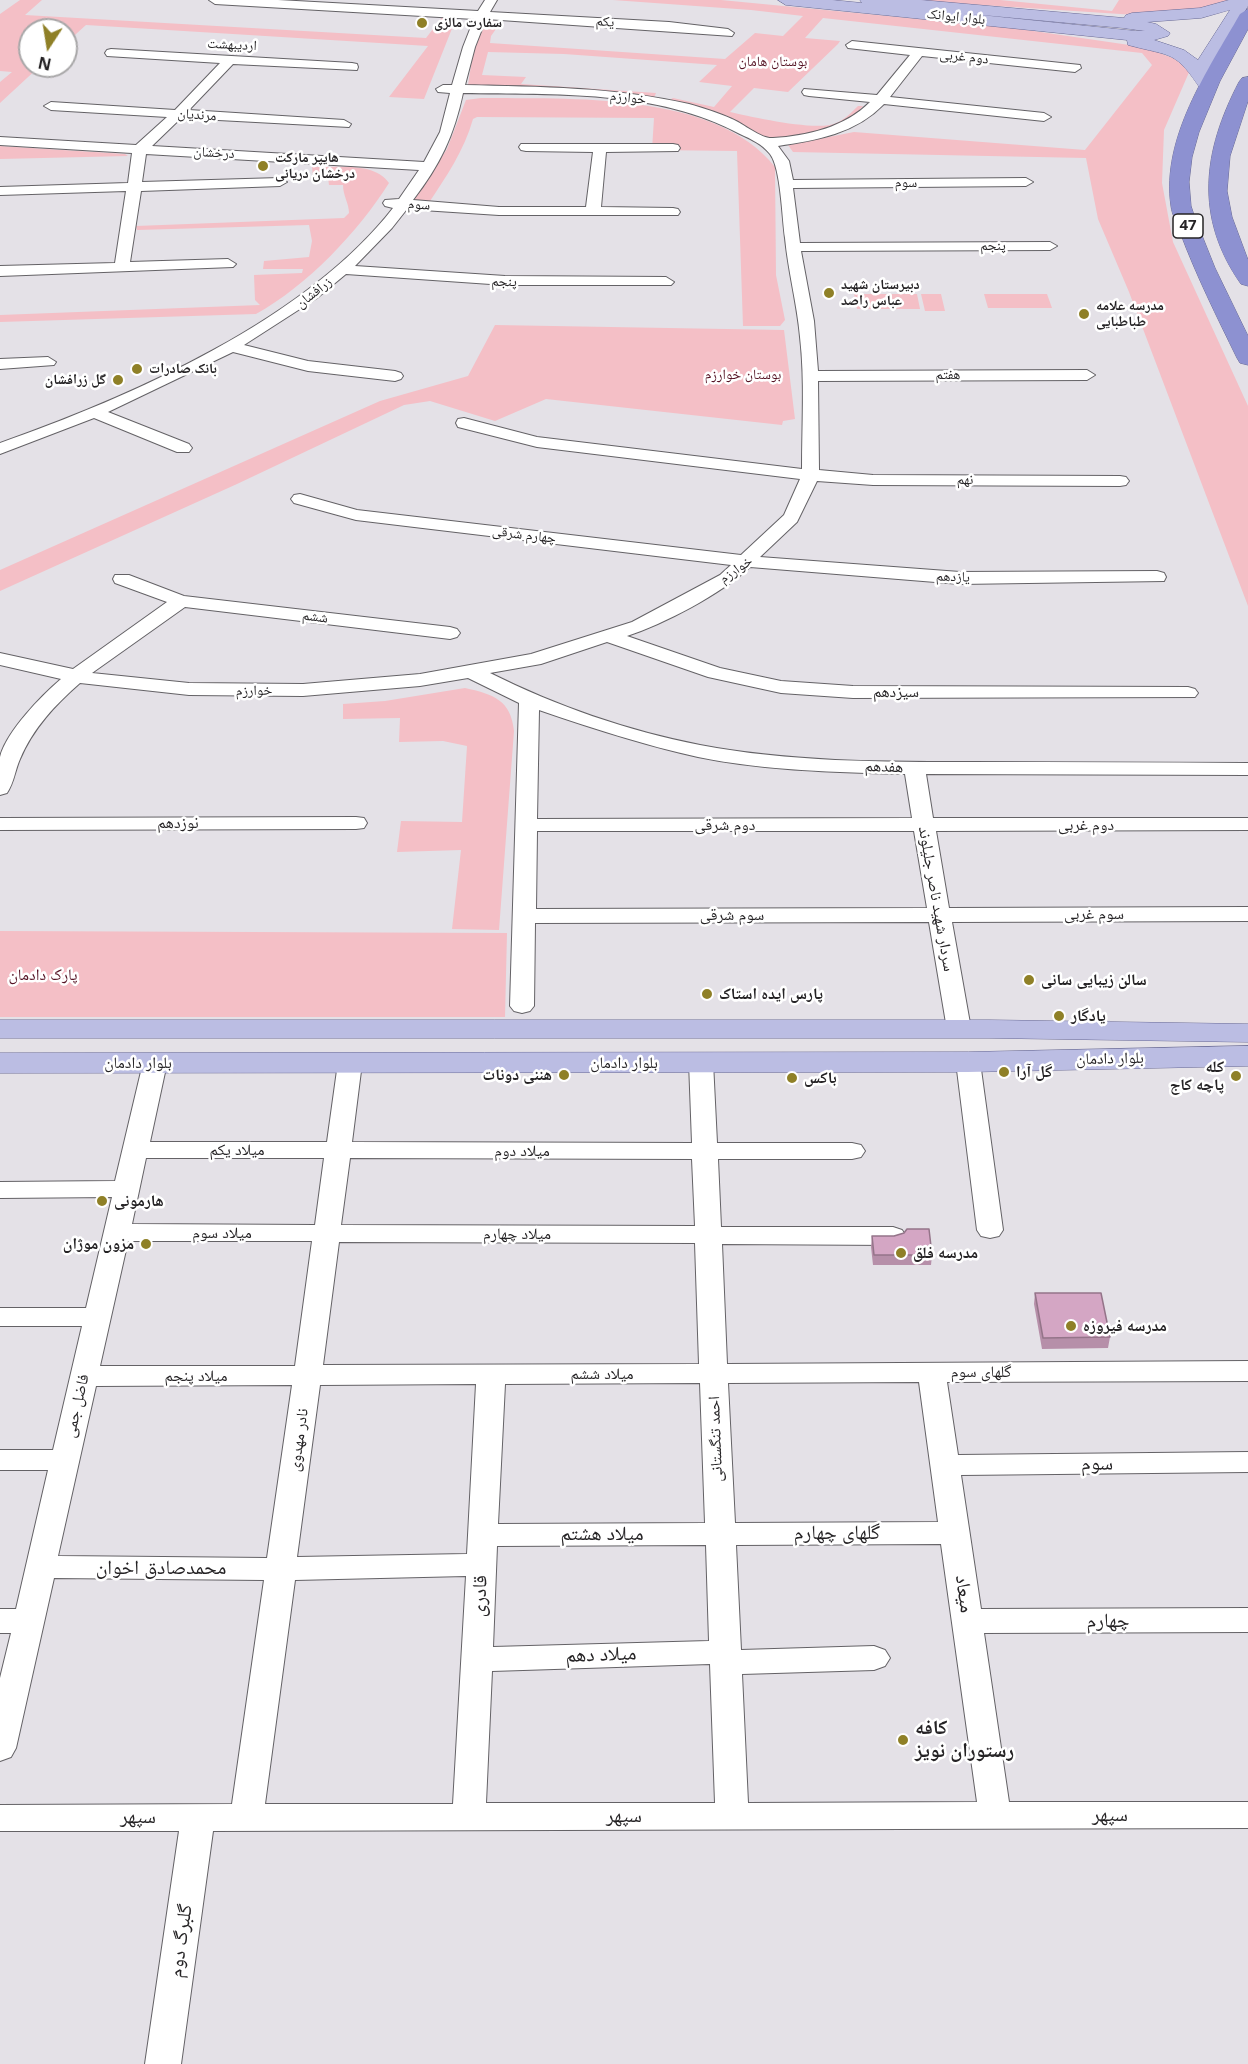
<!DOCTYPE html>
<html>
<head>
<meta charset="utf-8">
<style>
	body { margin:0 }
	#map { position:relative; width:1248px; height:2064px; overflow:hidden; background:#e4e1e7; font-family:"Noto Sans",sans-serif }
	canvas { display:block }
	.north { position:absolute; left:18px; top:18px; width:60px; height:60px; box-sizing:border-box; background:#fff; border:2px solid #a8a7a8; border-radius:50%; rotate:192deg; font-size:16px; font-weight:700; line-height:24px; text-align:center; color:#252325 }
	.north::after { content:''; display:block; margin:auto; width:21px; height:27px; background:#8f8027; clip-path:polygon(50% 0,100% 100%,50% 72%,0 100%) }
</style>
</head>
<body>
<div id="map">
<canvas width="1248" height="2064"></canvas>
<div class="north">N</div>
</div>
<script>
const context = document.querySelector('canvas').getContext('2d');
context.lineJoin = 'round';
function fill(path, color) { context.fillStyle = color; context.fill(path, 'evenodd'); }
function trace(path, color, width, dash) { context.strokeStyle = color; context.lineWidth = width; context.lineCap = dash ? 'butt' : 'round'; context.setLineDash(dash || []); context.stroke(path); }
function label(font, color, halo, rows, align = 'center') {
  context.font = font + ' "Noto Sans","Noto Naskh Arabic",sans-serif'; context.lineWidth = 5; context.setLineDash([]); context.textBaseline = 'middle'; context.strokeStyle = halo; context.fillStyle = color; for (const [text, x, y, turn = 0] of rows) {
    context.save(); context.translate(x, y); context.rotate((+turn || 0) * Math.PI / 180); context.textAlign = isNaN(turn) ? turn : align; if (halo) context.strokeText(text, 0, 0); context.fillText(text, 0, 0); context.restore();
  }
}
const green = new Path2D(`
	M20,0H42L25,15L426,38L443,16L455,21L424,99L389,97L428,46L86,25L66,43V30H30V66H40L0,103V82L12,72L0,71V14Z
	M613,0H721L1013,28L1143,47L1173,58L1190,70L1164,130L1162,183L1173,242L1248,406V606L1129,292L1098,219L1086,158L793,152L788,145L854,132L1085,150L1152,65L1142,53L823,18L805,38L840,41L838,44L788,92L754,88L730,112C752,117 818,132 836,123C844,120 852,112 858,106H863L855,116L833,129L804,136L769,140L668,101L673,98L714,107L732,86L699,82L717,65L564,54L488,52L482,75L526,77L521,84L656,93L653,100L484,89L468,85L474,46L487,21L501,22L491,36L490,43L725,59L755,33L783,36L803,16L751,10Z
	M904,0H1000L1112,11L1119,0H1234L1208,8L1136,15Z
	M481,98C567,99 716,91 775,167L776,275L785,320L780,326H743L737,151L652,150L654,118L477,117L473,119C464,151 446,177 428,204L412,200L447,149L466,100Z
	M0,146L125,154L128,156L0,159Z
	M312,167C335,168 374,161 389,183C358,232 307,286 256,314L0,322V315L260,305L255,300L254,275L302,273L303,269H263L264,261L309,257L312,241L309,225L137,230L136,226L344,218L349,213C349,203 343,196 343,185H329L328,177L313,176Z
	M854,294H917L920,309H857Z
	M921,294H941L945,311H925Z
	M984,294H1047L1052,308H988Z
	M495,325L784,330L795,419L783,421L782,425L546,399L495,421L430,401L404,405L237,484L0,591V570L380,401L468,376Z
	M465,688C493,694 511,700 514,731L499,930L452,929L461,850L397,852L401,821L462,822L467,746L443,741L399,742L400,718L343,719V704L385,701Z
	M0,931L507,933L505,1017H0Z`);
const minor = new Path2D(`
	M209,0H278L478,11L485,0H497L490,12L669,22L728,29L734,33L732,36L486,19L475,47L465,85C541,87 615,87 689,104C703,108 719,113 732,119C744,124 761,139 773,138C808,136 845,127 870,102L809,96L804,95L802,92L804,89L877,95L910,55L848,48L846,45L852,41L1080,65L1081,68L1075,72L922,56L890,97L1044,113L1051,117L1044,121L884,104C855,134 817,140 778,146L789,161L793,180L1026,178L1033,182L1026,186L793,188L800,243L1050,242L1057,246L1050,250L801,251L814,321L818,371L1087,370L1095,375L1087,380L818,381L819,470L873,475L1120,476L1126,477L1129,481L1126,485L1120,486L873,485L817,481L797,522L760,557L960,572L1157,571L1164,573L1166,577L1164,581L960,584L750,567C721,594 664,624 627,636L720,668L781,681L853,686L1188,687L1195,689L1198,693L1195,697L853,698L781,693L708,677L607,642L541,664L490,673C556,706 628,731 700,745C789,762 881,762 971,762C1064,762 1156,762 1248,763V775L926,774L933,818H1248V830L936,831L949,908L1248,907V921L952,922L971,1029L967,1034L959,1036L951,1034L947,1029L929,922L535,923L534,1006L530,1011L522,1013L514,1011L510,1006L519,703L468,678L420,686L303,696L189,695L80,683C56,704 33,728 20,759C15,770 14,783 7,793L0,795C0,784 0,768 0,757C6,732 42,695 61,679L0,665V653L73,669L167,602L115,583L113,579L115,575H129L184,596L450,627L457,629L460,633L457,637L450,639L185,607L92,673L189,683L303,684L420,674L531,654L632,622L720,575L731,565L356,520L294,503L291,499L294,495L300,494L357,510L741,555L784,515L800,479L537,447L458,427L456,423L458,419L464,418L537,437L802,469C802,425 805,380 800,337C797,303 788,271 785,238C782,218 781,168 770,154C762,144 751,139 740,134C657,89 555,95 463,93C454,136 440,165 413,200L499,207H586L593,152L526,151L521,150L519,147L521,144H673L678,145L680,148L678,151L606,152L601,207L673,208L678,209L680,212L678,215H499L407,209L392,228L355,266L505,276L666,277L674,282L671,285H505L346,274L317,298L244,345L308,361L395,371L401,373L403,376L401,379L395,381L308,371L233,352L108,412L189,444L192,448L189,452H177L94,418L0,454V443C131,397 306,320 393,208L385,206L383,203L385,200L399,199L419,170L146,154L142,182L280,178L287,182L280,186L141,191L130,262L228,259L236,264L233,267L0,276V266L115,263L126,191L0,195V187L128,183L132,153L0,145V137L136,145L167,117L51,110L44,106L51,102L175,110L220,63L107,56L105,53L107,50L111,49L352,63L357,64L358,67L357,70L233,64L189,110L344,120L351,124L349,127L181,118L152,146L424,162L440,132L450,93L438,92L436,89L443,85H452L463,47L474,19L215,4ZM539,710C591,728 644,745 698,757C766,771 836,772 905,774L912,818L537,819ZM537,831H914L927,908L536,909Z
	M48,357L56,362L54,365L0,369V359Z
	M356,817L364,818L367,823L364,828L356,829L0,830V818Z
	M701,1055L710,1057L713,1062L717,1143H852L861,1145L865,1151L861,1157L852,1159H718L721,1227H893L902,1230L906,1236L902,1242L893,1245L722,1244L727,1364L1248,1361V1381L947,1382L958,1455L1248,1452V1472L961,1475L981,1609L1248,1608V1632L984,1633L1009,1802H1248V1828L213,1831L181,2064H145L179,1831H0V1805L232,1804L264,1580L54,1578L16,1748L11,1757L0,1761V1678L11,1633H0V1609H16L48,1470H0V1450H53L82,1326H0V1308H86L112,1197L0,1198V1182L115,1181L143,1063L146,1058L155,1056L164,1058L167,1063L150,1142H327L338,1063L341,1058L350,1056L359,1058L362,1063L352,1142L692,1143L689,1062L692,1057ZM146,1158H324L315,1225L132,1224ZM350,1158L692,1159L695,1226L341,1225ZM128,1241H312L295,1366H100ZM339,1242L695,1243L699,1364L323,1365ZM919,1382L938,1522L735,1523L728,1383ZM700,1383L705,1523L498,1524L505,1384ZM476,1384L467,1554L297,1557L320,1385ZM292,1385L267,1558L58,1556L96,1386ZM941,1544L977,1802L748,1803L742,1674L874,1670L885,1666L890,1658L885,1650L874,1646L741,1650L736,1545ZM706,1545L709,1641L493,1647L497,1546ZM466,1576L453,1804H265L295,1580ZM710,1664L715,1803H486L492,1671Z
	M968,1055L977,1057L980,1062L1003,1230L999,1236L990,1238L981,1236L977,1230L956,1062L959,1057Z`);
const major = new Path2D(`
	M778,0H832L862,3L860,0H921L1124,18L1126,15L1132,13L1200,8L1229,0H1248V6L1208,72L1217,87L1214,91H1202C1175,50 1173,57 1128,45L1127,40L786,5ZM1230,10L1198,60L1184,50L1154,40L1168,36L1170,33L1156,24L1147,22L1201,18ZM961,13L1123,28L1145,31H1136Z
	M0,1020H989L1248,1024V1042L989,1038H0Z
	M1248,1046V1066L968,1072L0,1073V1053L968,1052Z`);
const highway = new Path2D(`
	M1248,9V29L1220,81L1199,132L1192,157L1189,182L1191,206L1195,218L1215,268L1248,336V365L1240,363L1237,358C1217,317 1196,275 1180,232C1177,223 1172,215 1171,206C1161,138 1208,70 1240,14Z
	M1248,77V101L1230,156L1227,191L1232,217L1248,260V286L1241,284C1194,217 1203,151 1239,82L1242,78Z`);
const wall = new Path2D(`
	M904,1233L932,1255L931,1265H873L871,1247L872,1236H894Z
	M1035,1293L1110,1337L1108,1348L1042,1349L1034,1304Z`);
const building = new Path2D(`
	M907,1229H929L932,1255H874L872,1236H894L904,1233Z
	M1035,1293H1101L1110,1337L1043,1338Z`);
const markers = [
	[422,23,6,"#8f8027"],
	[263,166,6,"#8f8027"],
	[829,293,6,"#8f8027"],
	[1084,314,6,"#8f8027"],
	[137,369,6,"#8f8027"],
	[118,380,6,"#8f8027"],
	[1029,980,6,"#8f8027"],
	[707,994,6,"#8f8027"],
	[1059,1016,6,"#8f8027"],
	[1004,1072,6,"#8f8027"],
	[564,1075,6,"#8f8027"],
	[1236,1076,6,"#8f8027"],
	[792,1078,6,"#8f8027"],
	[102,1201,6,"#8f8027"],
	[146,1244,6,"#8f8027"],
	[901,1253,6,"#8f8027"],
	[1071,1326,6,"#8f8027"],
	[903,1740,6,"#8f8027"]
];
const farStreetnames = [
	["بلوار ایوانک",956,17,6],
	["یکم",605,22,4],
	["اردیبهشت",232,45,3],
	["دوم غربی",964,57,6],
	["خوارزم",628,98,6],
	["مرنديان",197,115,4],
	["درخشان",214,153,3],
	["سوم",906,183],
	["سوم",419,205,4],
	["پنجم",993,246],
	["پنجم",504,282,1],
	["زرافشان",314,293,-38],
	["هفتم",948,375],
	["نهم",965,480],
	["چهارم شرقی",524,535,7],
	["خوارزم",736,570,-35],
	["یازدهم",953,577,2],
	["ششم",315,617,7],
	["خوارزم",254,691,-1]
];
const farPoinames = [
	["سفارت مالزی",434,23],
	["هایپر مارکت",275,158],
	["درخشان دریانی",275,174],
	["دبیرستان شهید",841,285],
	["عباس راصد",841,301],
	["مدرسه علامه",1096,306],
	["طباطبایی",1096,322],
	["بانک صادرات",149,369],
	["گل زرافشان",106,380,"right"]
];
const farParknames = [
	["بوستان هامان",773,62],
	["بوستان خوارزم",743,375]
];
const shields = [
	[1188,226,30]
];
const shieldNames = [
	["47",1188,226]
];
const streetNames = [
	["سیزدهم",896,692],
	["هفدهم",884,767,2],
	["نوزدهم",178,823],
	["دوم شرقی",725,825],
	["دوم غربی",1086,825],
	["سردار شهید ناصر جلیلوند",936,899,80],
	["سوم غربی",1094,914],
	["سوم شرقی",732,915],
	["بلوار دادمان",1110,1059,-1],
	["بلوار دادمان",138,1063],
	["بلوار دادمان",624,1063],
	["میلاد یکم",237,1150],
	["میلاد دوم",522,1151],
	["میلاد سوم",222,1233],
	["میلاد چهارم",517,1234],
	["گلهای سوم",981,1372],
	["میلاد ششم",602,1374],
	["میلاد پنجم",196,1376],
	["فاضل جمی",77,1406,-77],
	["احمد تنگستانی",716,1439,-92],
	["نادر مهدوی",299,1440,-82]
];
const parkNames = [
	["پارک دادمان",43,975]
];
const poiNames = [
	["سالن زیبایی سانی",1041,980],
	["پارس ایده استاک",719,994],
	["یادگار",1071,1016],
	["کله",1224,1067,"right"],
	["پاچه کاج",1224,1085,"right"],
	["گل آرا",1016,1072],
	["هننی دونات",552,1075,"right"],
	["باکس",804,1078],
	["هارمونی",114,1201],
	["مزون موژان",134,1244,"right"],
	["مدرسه فلق",913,1253],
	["مدرسه فیروزه",1083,1326]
];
const nearStreetnames = [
	["سوم",1097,1464,-1],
	["گلهای چهارم",837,1533],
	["میلاد هشتم",602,1534],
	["محمدصادق اخوان",161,1568],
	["میعاد",964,1594,82],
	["قادری",480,1596,-87],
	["چهارم",1108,1621],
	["میلاد دهم",601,1655,-2],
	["سپهر",1110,1815],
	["سپهر",624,1816],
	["سپهر",138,1817],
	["گلبرگ دوم",181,1941,-82]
];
const nearPoinames = [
	["کافه",915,1728],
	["رستوران نویز",915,1751]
];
fill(green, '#f4bfc6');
trace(minor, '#646266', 2);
trace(major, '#696a95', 1);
trace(highway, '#696a95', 1);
fill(minor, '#fff');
fill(major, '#bbbde3');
fill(highway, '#8d91d1');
fill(wall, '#b68fa9');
fill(building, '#d4a6c4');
trace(building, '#947489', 1.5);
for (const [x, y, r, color] of markers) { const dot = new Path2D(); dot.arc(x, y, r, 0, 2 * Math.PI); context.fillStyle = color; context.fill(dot); trace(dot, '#fff', 2); }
label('14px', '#252325', '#fff', farStreetnames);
label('bold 14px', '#252325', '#fff', farPoinames, 'left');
label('14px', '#541223', '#fff', farParknames);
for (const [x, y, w] of shields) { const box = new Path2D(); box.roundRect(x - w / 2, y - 12, w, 24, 4.5); context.fillStyle = '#fff'; context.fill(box); trace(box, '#252325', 1.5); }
label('bold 15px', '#252325', null, shieldNames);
label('16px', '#252325', '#fff', streetNames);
label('16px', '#541223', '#fff', parkNames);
label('bold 16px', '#252325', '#fff', poiNames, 'left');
label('20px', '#252325', '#fff', nearStreetnames);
label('bold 20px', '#252325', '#fff', nearPoinames, 'left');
</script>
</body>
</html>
